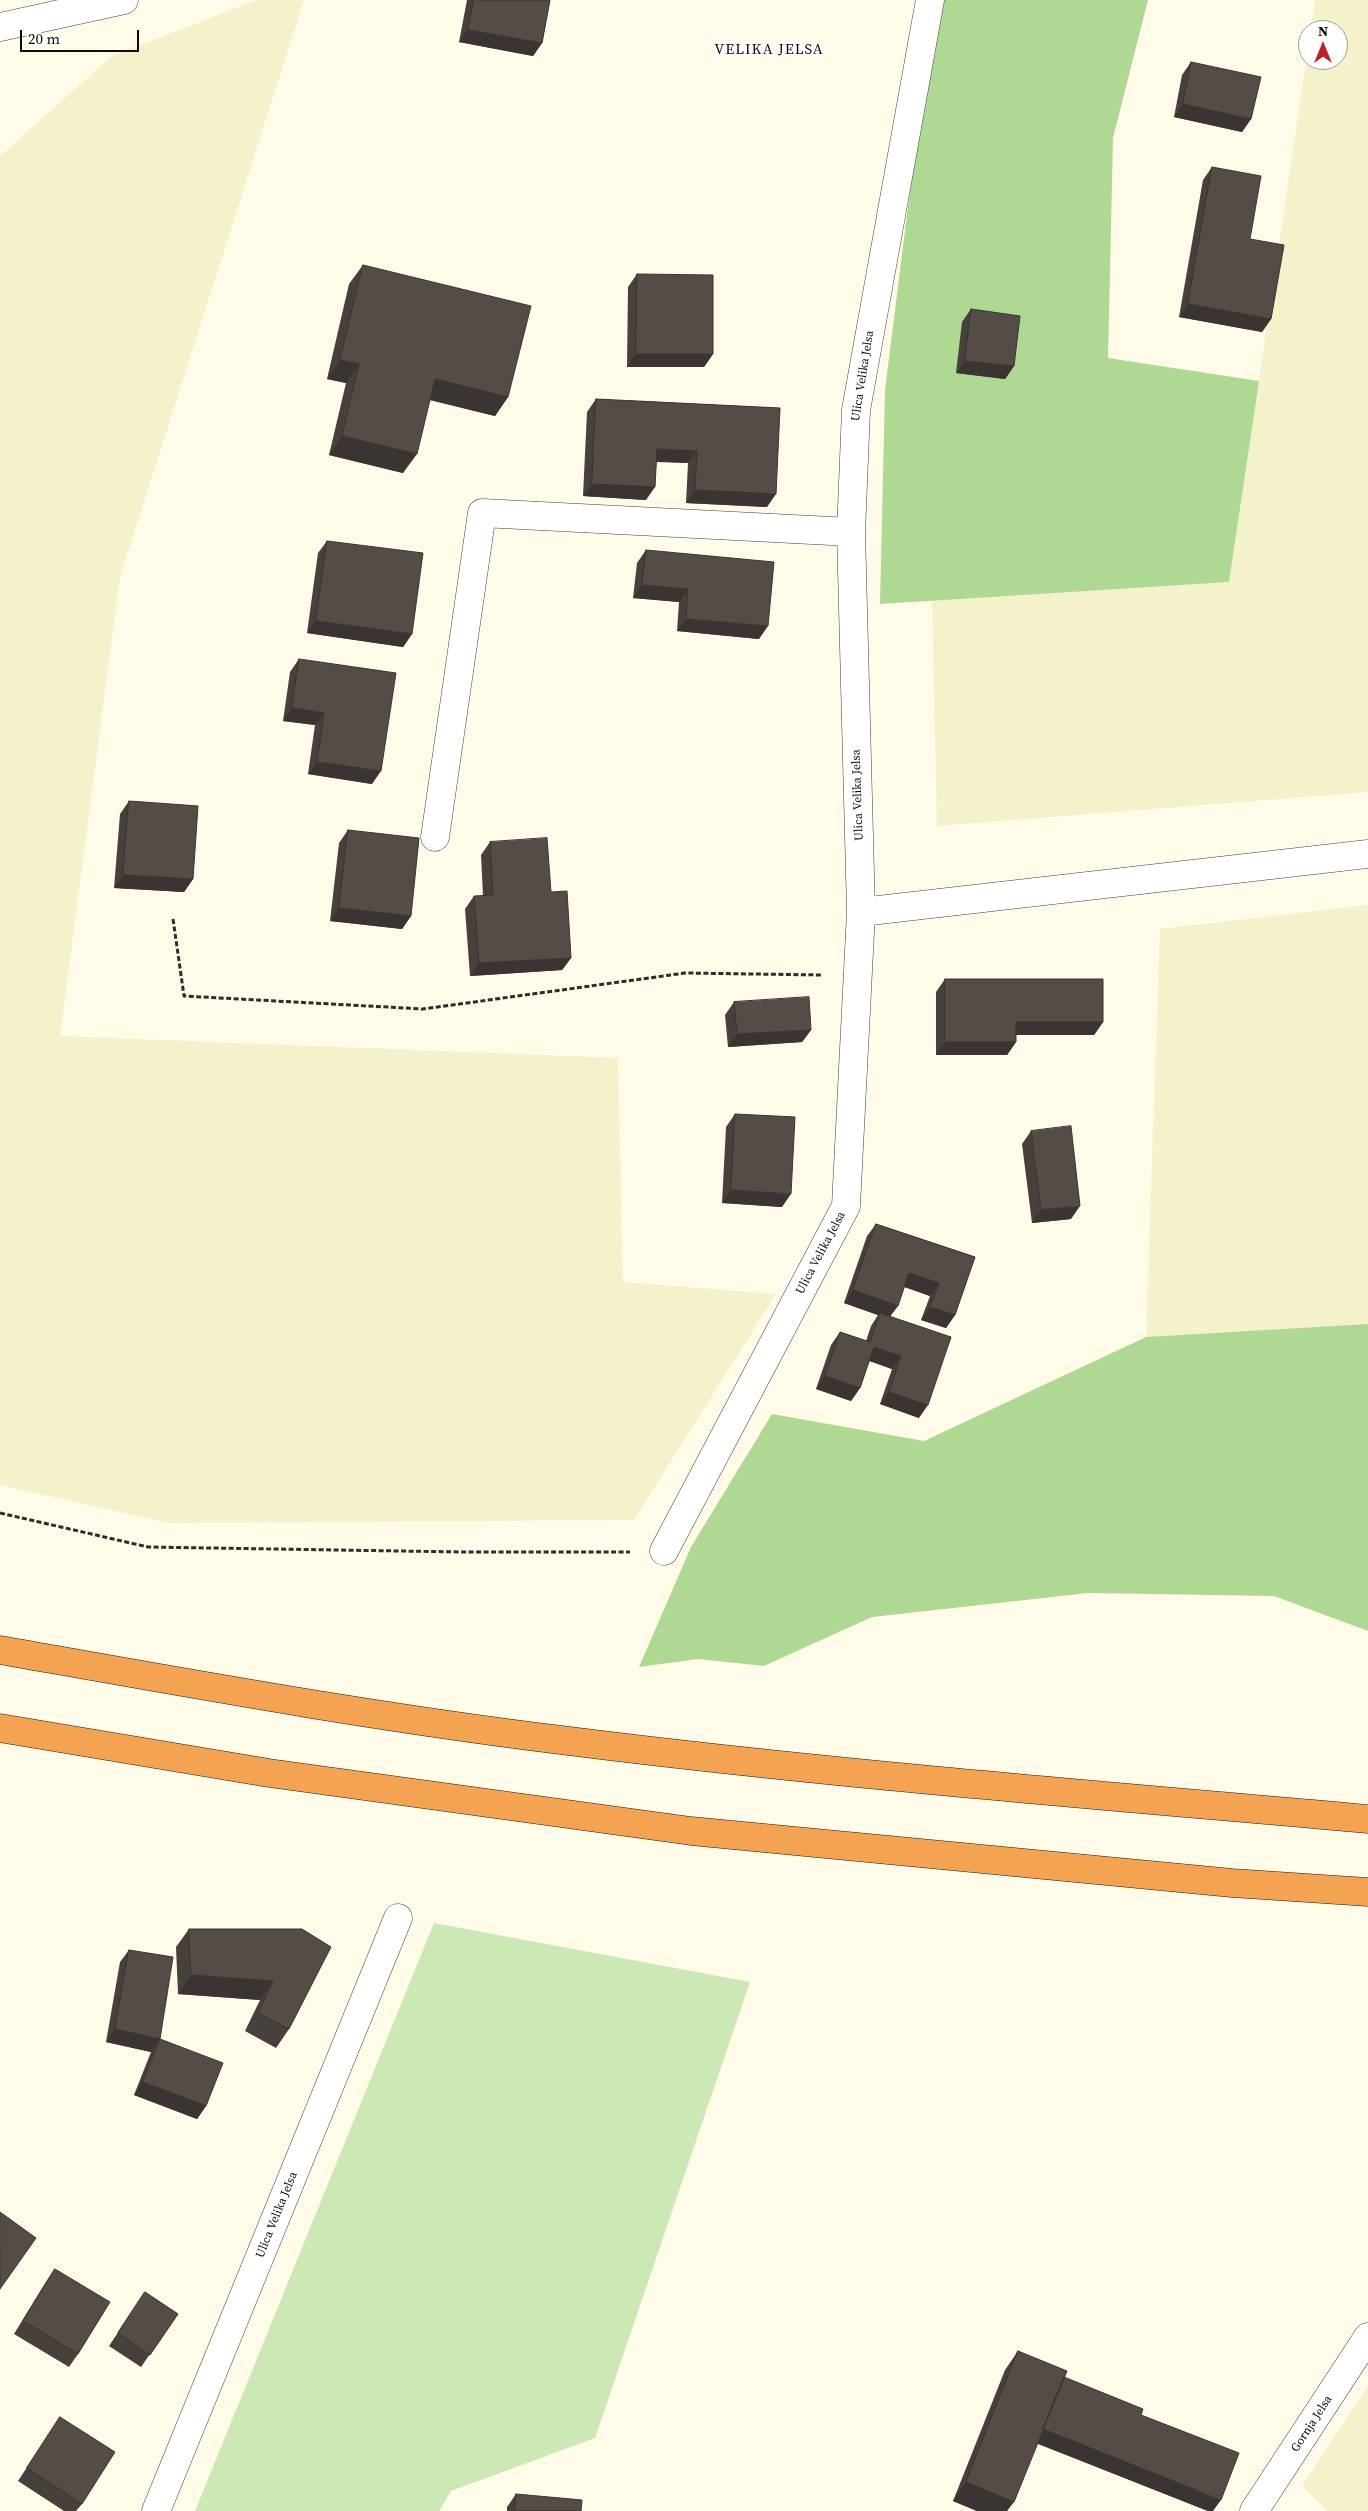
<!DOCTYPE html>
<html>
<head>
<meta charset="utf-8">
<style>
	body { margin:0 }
	#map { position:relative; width:1368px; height:2511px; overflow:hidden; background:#fffbe8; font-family:"Source Serif 4",serif }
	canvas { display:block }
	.north { position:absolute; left:1298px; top:20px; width:50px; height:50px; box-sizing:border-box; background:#fff; border:1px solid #9d9d9d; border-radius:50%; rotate:0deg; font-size:14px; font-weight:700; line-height:20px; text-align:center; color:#0b0b0b }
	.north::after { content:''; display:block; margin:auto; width:18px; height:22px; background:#b82526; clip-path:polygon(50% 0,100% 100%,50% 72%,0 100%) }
	.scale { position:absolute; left:20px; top:30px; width:119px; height:22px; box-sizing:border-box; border:2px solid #0b0b0b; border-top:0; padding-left:6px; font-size:15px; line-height:18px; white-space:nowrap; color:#0b0b0b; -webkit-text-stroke:4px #fff; paint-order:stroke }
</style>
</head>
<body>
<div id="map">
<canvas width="1368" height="2511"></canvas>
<div class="north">N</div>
<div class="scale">20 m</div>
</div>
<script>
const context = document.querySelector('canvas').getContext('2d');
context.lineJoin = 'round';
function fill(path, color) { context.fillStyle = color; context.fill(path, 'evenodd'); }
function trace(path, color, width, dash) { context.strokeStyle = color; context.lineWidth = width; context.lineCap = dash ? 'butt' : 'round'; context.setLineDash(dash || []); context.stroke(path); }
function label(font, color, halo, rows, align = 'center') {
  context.font = font + ' "Source Serif 4",serif'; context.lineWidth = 5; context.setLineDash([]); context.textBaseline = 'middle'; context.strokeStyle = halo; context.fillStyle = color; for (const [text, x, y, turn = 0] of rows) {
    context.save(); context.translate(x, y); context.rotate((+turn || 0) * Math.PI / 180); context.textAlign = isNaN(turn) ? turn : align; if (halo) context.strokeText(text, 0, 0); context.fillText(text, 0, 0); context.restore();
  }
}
const farmland = new Path2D(`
	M257,0H304L120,577L60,1036L618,1058L623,1282L776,1294L634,1520L169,1523L0,1485V156L112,56Z
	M1315,0H1368V792L937,826L932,600L1229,582L1308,49V60H1338V30H1311Z
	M1368,905V1324L1146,1337L1160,929Z
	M1368,2386V2511H1327L1302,2486Z`);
const green = new Path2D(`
	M434,1923L750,1982L595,2438L451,2491L439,2511H195Z`);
const forest = new Path2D(`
	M934,0H1148L1113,138L1108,358L1259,381L1229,582L880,604L885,390Z
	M1368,1324V1631L1274,1596L1088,1593L872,1617L764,1666L698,1659L639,1667L691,1547L772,1414L924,1441L1146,1337Z`);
const path = new Path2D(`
	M173,919L184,996L423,1009L685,973L822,975
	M0,1513L148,1547L463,1552H630`);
const minor = new Path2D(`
	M0,27L124,0
	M435,837L482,513L851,532
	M861,912L1368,854
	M664,1551L846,1206L861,912L851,532L856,410L930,0
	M156,2511L398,1918
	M1254,2511L1368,2337`);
const highway = new Path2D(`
	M0,1650C187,1683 373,1717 561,1740C829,1774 1099,1795 1368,1819
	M0,1728L269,1773L691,1831L1232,1883L1368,1892`);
const wall = new Path2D(`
	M467,0H550L542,43L533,56L459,42Z
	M1191,62L1251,119L1242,132L1174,117L1182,75Z
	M1212,167L1271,319L1262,332L1179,317L1203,180Z
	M363,265L508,397L495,416L430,400L403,473L329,455L346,383L327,379L349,284Z
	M637,274L713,354L704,367H627L628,287Z
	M971,309L1014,366L1005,379L956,373L962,322Z
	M596,399L780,408L767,507L686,503L688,463L656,462L646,500L583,496L587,412Z
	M327,541L412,634L403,647L307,633L318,553Z
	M646,550L759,639L677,631L679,602L633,598L637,563Z
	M299,659L372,784L308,774L315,725L283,721L290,672Z
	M129,801L193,879L184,892L114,888L120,814Z
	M348,830L411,916L402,929L330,921L339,843Z
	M490,842L551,892L571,958L562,970L470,976L465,909L474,896H483L481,855Z
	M945,979L1103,1022L1094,1035H1016V1042L1007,1055H936V992Z
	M734,1002L811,1030L802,1042L728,1047L725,1015Z
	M735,1114L782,1207L722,1203L726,1127Z
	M1031,1131L1071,1219L1032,1223L1022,1144Z
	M876,1224L975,1257L955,1315L946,1328L921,1320L930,1296L904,1287L890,1316L919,1418L880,1404L892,1369L869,1361L860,1388L851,1401L816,1389L831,1345L840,1332L866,1341L871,1326L878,1315L844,1303L867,1236Z
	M189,1929H302L289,2029L276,2048L245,2031L260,2000L178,1994L176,1947Z
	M129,1950L160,2039L206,2106L197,2119L134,2095L151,2052L106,2042L120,1962Z
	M55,2269L78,2354L69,2367L14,2334L46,2282Z
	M145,2292L178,2314L141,2367L109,2346Z
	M1018,2351L1064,2377L1141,2415L1213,2511H1208L1037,2443L1007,2511H977L953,2501L1005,2370Z
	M60,2417L82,2504L76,2511H64L18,2481Z
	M516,2494L581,2511H507V2507Z`);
const shadedWall = new Path2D(`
	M468,30L542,43L533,56L459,42Z
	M1183,104L1251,119L1242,132L1174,117Z
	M1188,304L1271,319L1262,332L1179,317Z
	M636,354H713L704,367H627Z
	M340,360L359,364L346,383L327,379Z
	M965,361L1014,366L1005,379L956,373Z
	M435,379L508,397L495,416L422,398Z
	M342,436L417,454L403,473L329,455Z
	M657,449L697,451L688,463L648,461Z
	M592,484L655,487L646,500L583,496Z
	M695,490L776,494L767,507L686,503Z
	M642,585L688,589L679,602L633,598Z
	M686,619L768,626L759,639L677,631Z
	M316,621L412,634L403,647L307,633Z
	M292,708L324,713L315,725L283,721Z
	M317,762L381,771L372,784L308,774Z
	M123,875L193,879L184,892L114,888Z
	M339,908L411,916L402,929L330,921Z
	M571,958L562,970L470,976L479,963Z
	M1016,1022H1103L1094,1035H1007Z
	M811,1030L802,1042L728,1047L737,1034Z
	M945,1042H1016L1007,1055H936Z
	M731,1190L791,1194L782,1207L722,1203Z
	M1080,1206L1071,1219L1032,1223L1041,1210Z
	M909,1273L939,1283L930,1296L900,1285Z
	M853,1290L898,1306L889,1318L880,1313L878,1315L844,1303Z
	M930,1307L955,1315L946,1328L921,1320Z
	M874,1347L901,1356L892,1369L865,1359Z
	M825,1376L860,1388L851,1401L816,1389Z
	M889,1392L928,1405L919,1418L880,1404Z
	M191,1975L273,1981L260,2000L178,1994Z
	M115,2029L160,2039L151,2052L106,2042Z
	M143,2082L206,2106L197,2119L134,2095Z
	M1042,2429L1221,2500L1213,2511H1208L1033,2442Z
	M966,2482L1014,2502L1007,2511H977L953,2501Z`);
const building = new Path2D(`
	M474,0H550L542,43L468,30Z
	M1191,62L1261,77L1251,119L1183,104Z
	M1212,167L1261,176L1250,239L1284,245L1271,319L1188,304Z
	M363,265L531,306L508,397L435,379L417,454L342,436L359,364L340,360Z
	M637,274L713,275V354H636Z
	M971,309L1020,316L1014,366L965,361Z
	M596,399L780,408L776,494L695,490L697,451L657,449L655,487L592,484Z
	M327,541L423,553L412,634L316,621Z
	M646,550L774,562L768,626L686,619L688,589L642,585Z
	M299,659L396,673L381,771L317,762L324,713L292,708Z
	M129,801L198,806L193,879L123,875Z
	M348,830L419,838L411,916L339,908Z
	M547,838L551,892L567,891L571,958L479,963L474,896L493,895L490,842Z
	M945,979H1103V1022H1016V1042H945Z
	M809,997L811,1030L737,1034L734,1002Z
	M735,1114L795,1117L791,1194L731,1190Z
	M1071,1126L1080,1206L1041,1210L1031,1131Z
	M876,1224L975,1257L955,1315L930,1307L939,1283L909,1273L898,1306L853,1290Z
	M880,1313L951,1337L928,1405L889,1392L901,1356L874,1347L860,1388L825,1376L840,1332L870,1342Z
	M189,1929H302L331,1947L289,2029L258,2013L273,1981L191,1975Z
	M129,1950L173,1957L160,2039L115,2029Z
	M160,2039L223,2063L206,2106L143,2082Z
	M0,2212L36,2238L0,2289Z
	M55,2269L110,2302L78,2354L23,2321Z
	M145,2292L178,2314L150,2355L118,2333Z
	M1018,2351L1067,2371L1014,2502L966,2482Z
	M1064,2377L1143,2409L1141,2415L1239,2453L1221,2500L1043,2429Z
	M60,2417L115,2452L82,2504L27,2468Z
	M516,2494L582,2500L581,2511H515Z`);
const streetNames = [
	["Ulica Velika Jelsa",863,376,-81],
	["Ulica Velika Jelsa",858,795,-92],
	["Ulica Velika Jelsa",821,1253,-62],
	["Ulica Velika Jelsa",277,2215,-68],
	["Gornja Jelsa",1312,2424,-57]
];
const quarterNames = [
	["VELIKA JELSA",769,50]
];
fill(farmland, '#f3f2ca');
fill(green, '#cce8b4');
fill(forest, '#afd893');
trace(minor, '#3e3e3e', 29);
trace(highway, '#1c1c1c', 29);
trace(path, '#2d2d2d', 3, [5, 2.5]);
trace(minor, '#fff', 28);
trace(highway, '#f3a352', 28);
fill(wall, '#47413d');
fill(shadedWall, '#3a3532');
fill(building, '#534c47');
trace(building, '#3a3532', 1);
label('12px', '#0b0b0b', '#fff', streetNames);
context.letterSpacing = '1px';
label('15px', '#0b0b0b', '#fff', quarterNames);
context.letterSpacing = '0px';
</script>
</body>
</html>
